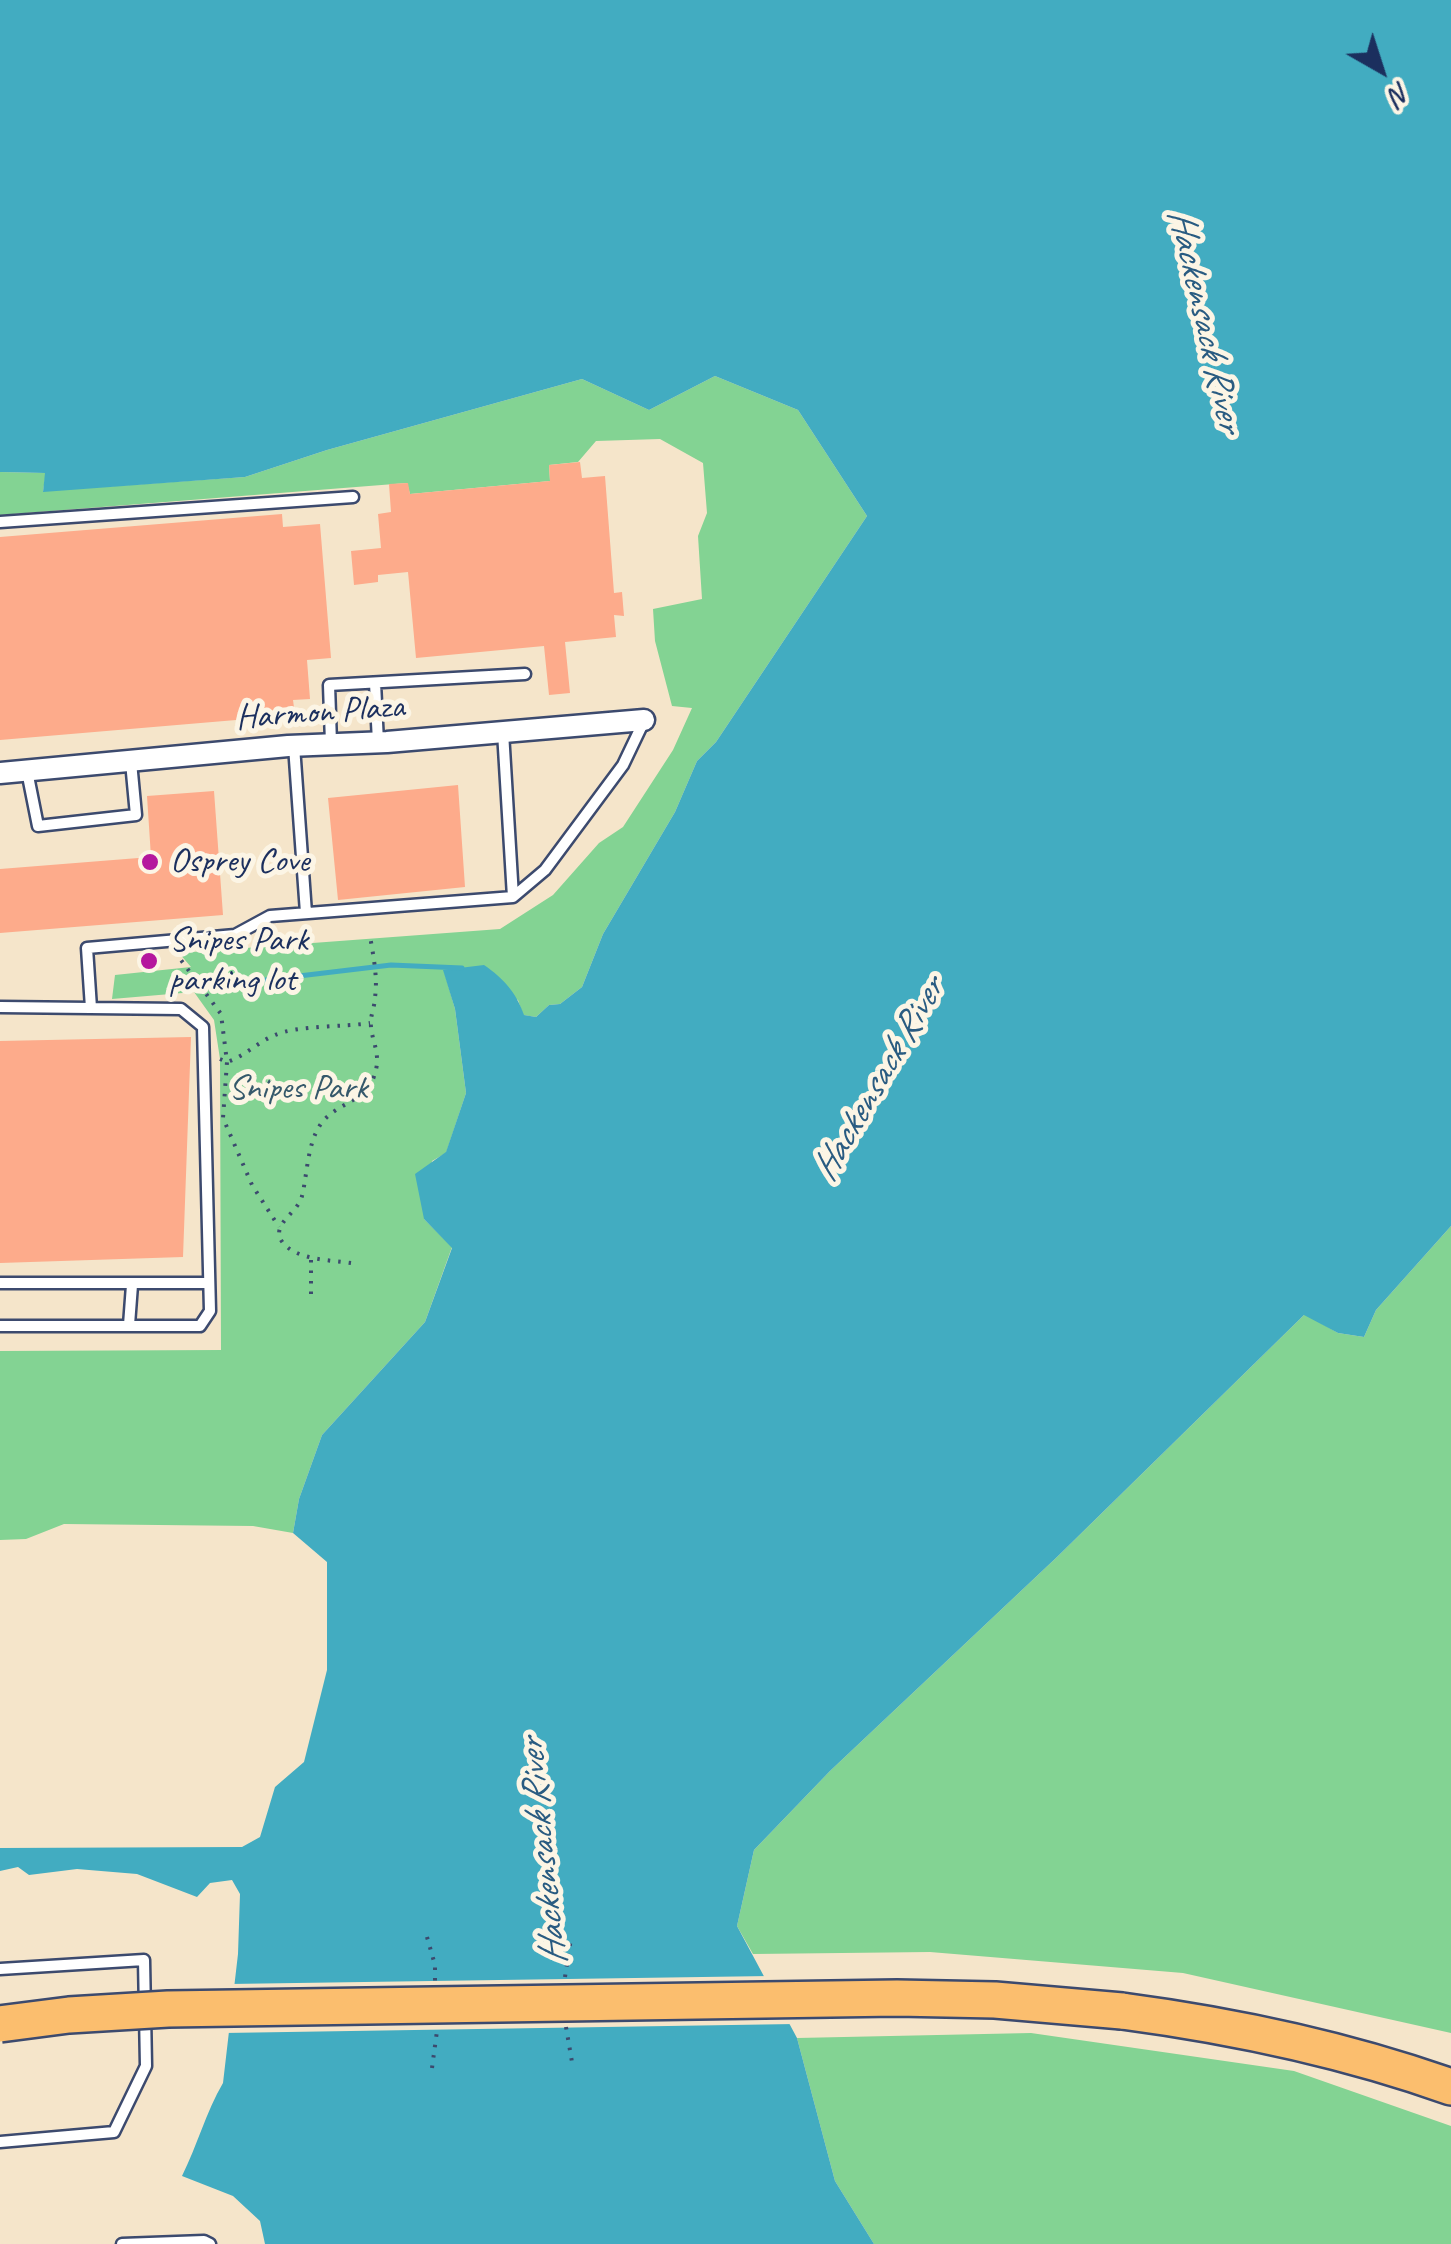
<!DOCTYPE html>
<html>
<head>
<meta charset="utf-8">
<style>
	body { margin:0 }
	#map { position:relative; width:1451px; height:2244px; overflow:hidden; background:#f5e5ca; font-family:Caveat,sans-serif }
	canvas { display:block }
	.north { position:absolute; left:1331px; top:20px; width:100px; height:100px; -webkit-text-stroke:8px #fcf5e5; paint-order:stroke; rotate:141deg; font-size:28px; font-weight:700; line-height:40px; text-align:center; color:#1b2f5e }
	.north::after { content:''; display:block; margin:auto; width:35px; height:45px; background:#1b2f5e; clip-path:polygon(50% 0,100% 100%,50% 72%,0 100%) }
</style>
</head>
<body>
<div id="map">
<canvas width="1451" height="2244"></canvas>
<div class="north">N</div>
</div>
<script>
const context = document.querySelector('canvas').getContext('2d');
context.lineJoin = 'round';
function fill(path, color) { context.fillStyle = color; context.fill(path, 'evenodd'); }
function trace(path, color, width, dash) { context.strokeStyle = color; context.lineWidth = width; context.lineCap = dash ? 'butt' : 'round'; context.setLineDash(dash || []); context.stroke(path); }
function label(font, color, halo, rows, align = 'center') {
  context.font = font + ' Caveat,sans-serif'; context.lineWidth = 10; context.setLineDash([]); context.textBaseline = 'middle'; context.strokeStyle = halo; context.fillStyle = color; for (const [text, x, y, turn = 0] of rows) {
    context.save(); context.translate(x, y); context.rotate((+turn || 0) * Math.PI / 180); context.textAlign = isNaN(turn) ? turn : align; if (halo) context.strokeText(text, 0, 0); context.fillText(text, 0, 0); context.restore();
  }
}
const green = new Path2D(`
	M715,376L798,410L867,516L716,742L697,761L675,812L603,934L582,987L560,1004L549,1005L536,1017L523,1015L518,1000L444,971L455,1009L466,1093L446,1153L432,1161L424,1219L452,1247L425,1322L322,1435L299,1499L293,1533L253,1526L64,1524L26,1539L0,1540V1351L221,1350L220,1059L214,1020L194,992L112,999L115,975L191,967L179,953L500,929L553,895L599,843L623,827L673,750L692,708L672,706L655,641L653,609L702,599L698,536L707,513L703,463L660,439L596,441L578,462L549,465L550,481L410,494L407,483L0,515V472L46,473L43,491L245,477L327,450L582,379L649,410Z
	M1451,1226V2033L1183,1973L930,1952L753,1954L737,1926L754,1850L830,1771L1057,1557L1305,1314L1338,1333L1364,1337L1376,1310Z
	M1031,2033L1294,2071L1451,2126V2244H874L835,2181L797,2038Z`);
const water = new Path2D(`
	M0,0H1451V1226L1376,1310L1364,1337L1338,1333L1304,1315L1057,1557L830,1771L754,1850L737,1926L797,2038L835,2181L874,2244H265L260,2221L233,2196L182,2176C197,2146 206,2112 223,2083L238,1954L240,1894L232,1880L210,1883L197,1897L137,1874L77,1869L29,1875L18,1867L0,1871V1848L242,1847L260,1837L275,1787L304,1762L327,1670V1562L293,1533L299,1499L322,1435L425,1322L452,1248L424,1219L415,1174L446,1152L466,1093L455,1009L443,970L484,965C504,979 516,992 524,1015L536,1017L549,1005L560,1004L582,987L603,934L675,812L697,761L716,742L867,516L798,410L715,376L649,410L582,379L327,450L245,477L43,492L45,473L0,472Z`);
const pier = new Path2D(`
	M770,1976L795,2024L224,2033L229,1984Z`);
const stream = new Path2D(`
	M188,982L257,981L391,965L462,968`);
const building = new Path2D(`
	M580,462L582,478L605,476L614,593L622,592L624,616L614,615L616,637L565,642L570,693L549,695L544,646L416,658L408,572L378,575V582L354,585L351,551L381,548L378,514L391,512L389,484L408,483L410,494L550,481L549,465Z
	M282,514L283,527L320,524L331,658L307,660L310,699L293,700L295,715L0,740V537Z
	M458,785L465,887L338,900L328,798Z
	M214,791L223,915L0,933V869L151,857L147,796Z
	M191,1037L183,1257L0,1263V1041Z`);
const path = new Path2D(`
	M175,952L221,1014L227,1062L223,1118L252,1185L279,1227
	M220,1059L227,1062C245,1056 258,1042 275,1035C298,1025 345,1027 370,1023
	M351,1263C330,1260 293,1260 281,1240C272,1223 298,1213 302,1196C308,1172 307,1135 327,1117C342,1103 365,1099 373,1079C384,1053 369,1040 371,1019C372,1012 375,1004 375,997C378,978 373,954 370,936
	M311,1294V1255
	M427,1937L435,1965V1981
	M565,1977L571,1938
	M566,2027L573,2068
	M432,2068L437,2031`);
const service = new Path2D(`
	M0,522L353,497
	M375,683L378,742
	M503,732L513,897
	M331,743L329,685L525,674
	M294,746L306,913
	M27,771L38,826L136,815L131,762
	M0,1007L181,1009L203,1027L210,1311L200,1326H0
	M91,1008L87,948L235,935L270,916L513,897L545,870L623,765L644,721
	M0,1283H209
	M129,1325L132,1285
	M0,1969L144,1960L146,2066L114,2132L0,2142
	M122,2244L204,2241L210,2244`);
const minor = new Path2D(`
	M0,773L288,746L387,742L644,720`);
const motorway = new Path2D(`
	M1122,2011C1235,2026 1344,2049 1451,2087`);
const motorwayBridge = new Path2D(`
	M0,2024L69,2015L168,2009L897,1998L995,2000L1122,2011`);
const markers = [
	[150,862,10,"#b5179e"],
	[149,961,10,"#b5179e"]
];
const streetNames = [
	["Harmon Plaza",320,713,-4]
];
const poiNames = [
	["Osprey Cove",170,862],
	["Snipes Park",169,941],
	["parking lot",169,981]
];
const parkNames = [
	["Snipes Park",298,1089]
];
const waterNames = [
	["Hackensack River",1204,320,77],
	["Hackensack River",879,1080,-60],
	["Hackensack River",544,1852,-96]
];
fill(green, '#83d393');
fill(water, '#42acc1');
fill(pier, '#f5e5ca');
trace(stream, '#42acc1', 5);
fill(building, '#fdab8b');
trace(service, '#3c4a6e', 15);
trace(minor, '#3c4a6e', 25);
trace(motorway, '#3c4a6e', 40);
trace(path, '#3c4a6e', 4, [2.5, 8]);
trace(service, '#fff', 10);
trace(minor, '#fff', 20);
trace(motorway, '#fbbe6e', 35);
trace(motorwayBridge, '#3c4a6e', 40, []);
trace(motorwayBridge, '#fbbe6e', 35);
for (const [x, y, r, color] of markers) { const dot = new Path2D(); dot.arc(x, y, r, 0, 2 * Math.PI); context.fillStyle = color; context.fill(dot); trace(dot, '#fcf5e5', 4); }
label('35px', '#1b2f5e', '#fcf5e5', streetNames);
label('35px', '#1b2f5e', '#fcf5e5', poiNames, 'left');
label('35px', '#35586b', '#fcf5e5', parkNames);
label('italic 38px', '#295b81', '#fcf5e5', waterNames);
</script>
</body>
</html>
